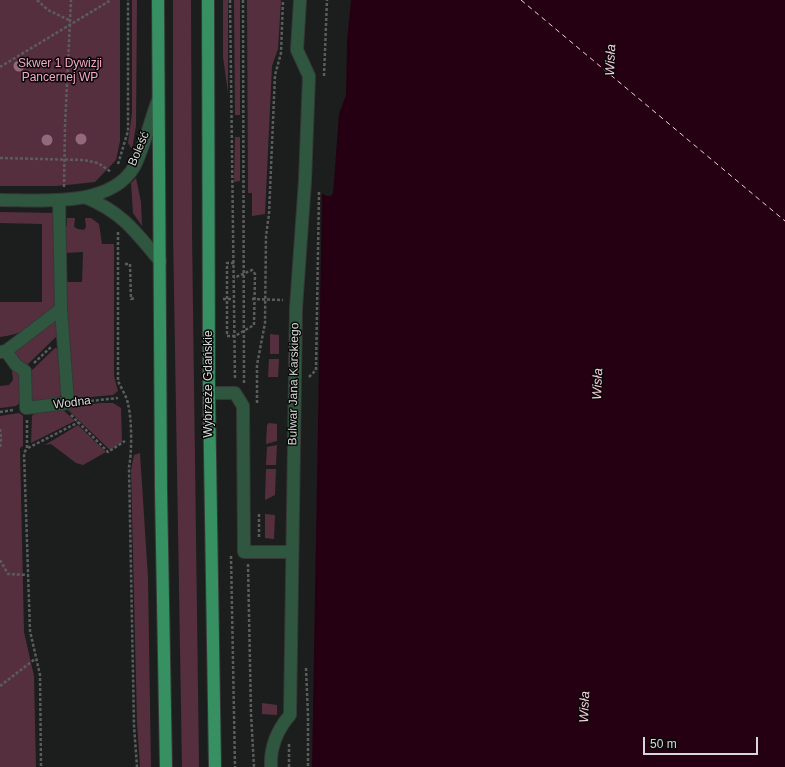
<!DOCTYPE html>
<html>
<head>
<meta charset="utf-8">
<style>
	body { margin:0 }
	#map { position:relative; width:785px; height:767px; overflow:hidden; background:#1c1e1d; font-family:Arial,sans-serif }
	canvas { display:block }
	.scale { position:absolute; left:643px; top:737px; width:115px; height:18px; box-sizing:border-box; border:2px solid #d7d9d8; border-top:0; padding-left:5px; font-size:12px; line-height:14px; white-space:nowrap; color:#d7d9d8; -webkit-text-stroke:3px #070807; paint-order:stroke }
</style>
</head>
<body>
<div id="map">
<canvas width="785" height="767"></canvas>
<div class="scale">50 m</div>
</div>
<script>
const context = document.querySelector('canvas').getContext('2d');
context.lineJoin = 'round';
function fill(path, color) { context.fillStyle = color; context.fill(path, 'evenodd'); }
function trace(path, color, width, dash) { context.strokeStyle = color; context.lineWidth = width; context.lineCap = dash ? 'butt' : 'round'; context.setLineDash(dash || []); context.stroke(path); }
function label(font, color, halo, rows, align = 'center') {
  context.font = font + ' Arial,sans-serif'; context.lineWidth = 3; context.setLineDash([]); context.textBaseline = 'middle'; context.strokeStyle = halo; context.fillStyle = color; for (const [text, x, y, turn = 0] of rows) {
    context.save(); context.translate(x, y); context.rotate((+turn || 0) * Math.PI / 180); context.textAlign = isNaN(turn) ? turn : align; if (halo) context.strokeText(text, 0, 0); context.fillText(text, 0, 0); context.restore();
  }
}
const green = new Path2D(`
	M0,0H120V141L116,160L95,182L57,186H0Z
	M132,0H137L136,126L132,149L128,143L132,113Z
	M173,0H191L192,232L199,767H182L173,231Z
	M223,0H228V93L223,57Z
	M234,0H240V115H235Z
	M247,0H281L278,49L272,66L265,214L252,216V193H248Z
	M235,137H240V181L234,182Z
	M136,178L141,202L142,226L133,213L131,183Z
	M0,212L55,213L57,308C37,323 26,334 0,337V302H42V224L0,223Z
	M67,218H75L74,227L78,229L84,230L86,227L85,218H91L99,224L102,244H114V376L118,391L113,395L79,398L73,395L64,286L67,282H82L83,252L64,253L63,226H67Z
	M57,317L58,335L28,364H22L15,356L14,351Z
	M270,334L279,335V354H270Z
	M55,348L61,349L62,394L56,400L35,403L31,401L30,372Z
	M269,359H279L278,377H268Z
	M17,369L20,370L23,400L16,406L0,408V386L9,385L13,380L12,370Z
	M100,403H113L121,408L122,442L110,450L68,410L67,407Z
	M60,407L75,421L31,443L32,416L35,412Z
	M19,413L23,416V446L20,448L24,632L34,676L36,767H0V416Z
	M269,423L277,424V441L266,444L267,425Z
	M78,425L106,452L83,465L76,463L51,444L45,445Z
	M277,445L276,465H266L267,447Z
	M140,453L148,578L151,767H140L137,723L131,470L134,455Z
	M266,469H276L275,495L265,500Z
	M265,514L275,515L274,539L265,538Z
	M262,703L277,705V715L262,714Z`);
const water = new Path2D(`
	M351,0H785V767H312L322,193L326,196H330L333,194L339,114L346,95L347,42Z`);
const ferry = new Path2D(`
	M521,0L785,221`);
const path = new Path2D(`
	M37,0L48,10L69,20
	M230,0L235,380
	M243,0L244,383
	M0,67L111,0
	M324,76L327,0
	M0,158L84,160L98,163L111,172
	M118,164L128,131V0
	M64,187L65,126L71,0
	M118,232V381C121,388 127,397 128,404C132,419 132,453 129,467L134,726L137,767
	M234,263H227V336H235L254,325L255,274L252,270L234,278
	M125,264H130L131,299L135,298
	M223,299H231
	M252,299L283,300
	M34,363L51,347
	M309,377L316,370L319,192
	M81,402L118,398
	M257,403V365L265,323L266,236L269,214L275,75L281,53L283,0
	M0,412L13,410
	M71,415L108,452L125,441
	M27,420V448L24,453L30,631L40,675L41,767
	M0,429L1,439L0,449
	M28,448L79,422
	M259,514V539
	M231,556L235,767
	M0,560L8,574L28,575
	M248,564L251,714L254,767
	M306,668L308,716V767
	M0,686L35,659
	M289,744V767`);
const minor = new Path2D(`
	M85,197C123,213 135,231 160,261
	M0,200C40,200 110,208 134,167C143,150 151,119 158,100
	M6,351L16,365L25,371L26,408L68,403L61,309
	M0,352L6,351L61,309L59,200
	M209,393H235L243,406L244,552H291
	M271,767C270,747 277,730 290,715L296,308L305,181L309,76L297,50L300,0`);
const major = new Path2D(`
	M158,0L161,490L166,767
	M208,0L209,393L215,767`);
const trees = [
	[19,66],
	[81,139],
	[47,140]
];
const parkNames = [
	["Skwer 1 Dywizji",60,64],
	["Pancernej WP",60,78]
];
const streetNames = [
	["Boleść",139,149,-67],
	["Wybrzeże Gdańskie",209,384,-90],
	["Bulwar Jana Karskiego",294,384,-89],
	["Wodna",72,403,-7]
];
const waterNames = [
	["Wisła",611,60,-88],
	["Wisła",598,384,-88],
	["Wisła",585,707,-88]
];
fill(green, '#562f3f');
fill(water, '#250012');
trace(ferry, '#fecde0', 1, [5, 4]);
trace(minor, '#363837', 14);
trace(major, '#363837', 14);
trace(path, '#5b5d5c', 2.5, [3, 2]);
trace(minor, '#2f5740', 12);
trace(major, '#369062', 12);
context.fillStyle = '#94697b';
for (const [x, y] of trees) { context.beginPath(); context.arc(x, y, 5.5, 0, 2 * Math.PI); context.fill(); }
label('12px', '#f7a7c8', '#070807', parkNames);
label('12px', '#d7d9d8', '#070807', streetNames);
label('italic 13px', '#fecde0', '#070807', waterNames);
</script>
</body>
</html>
